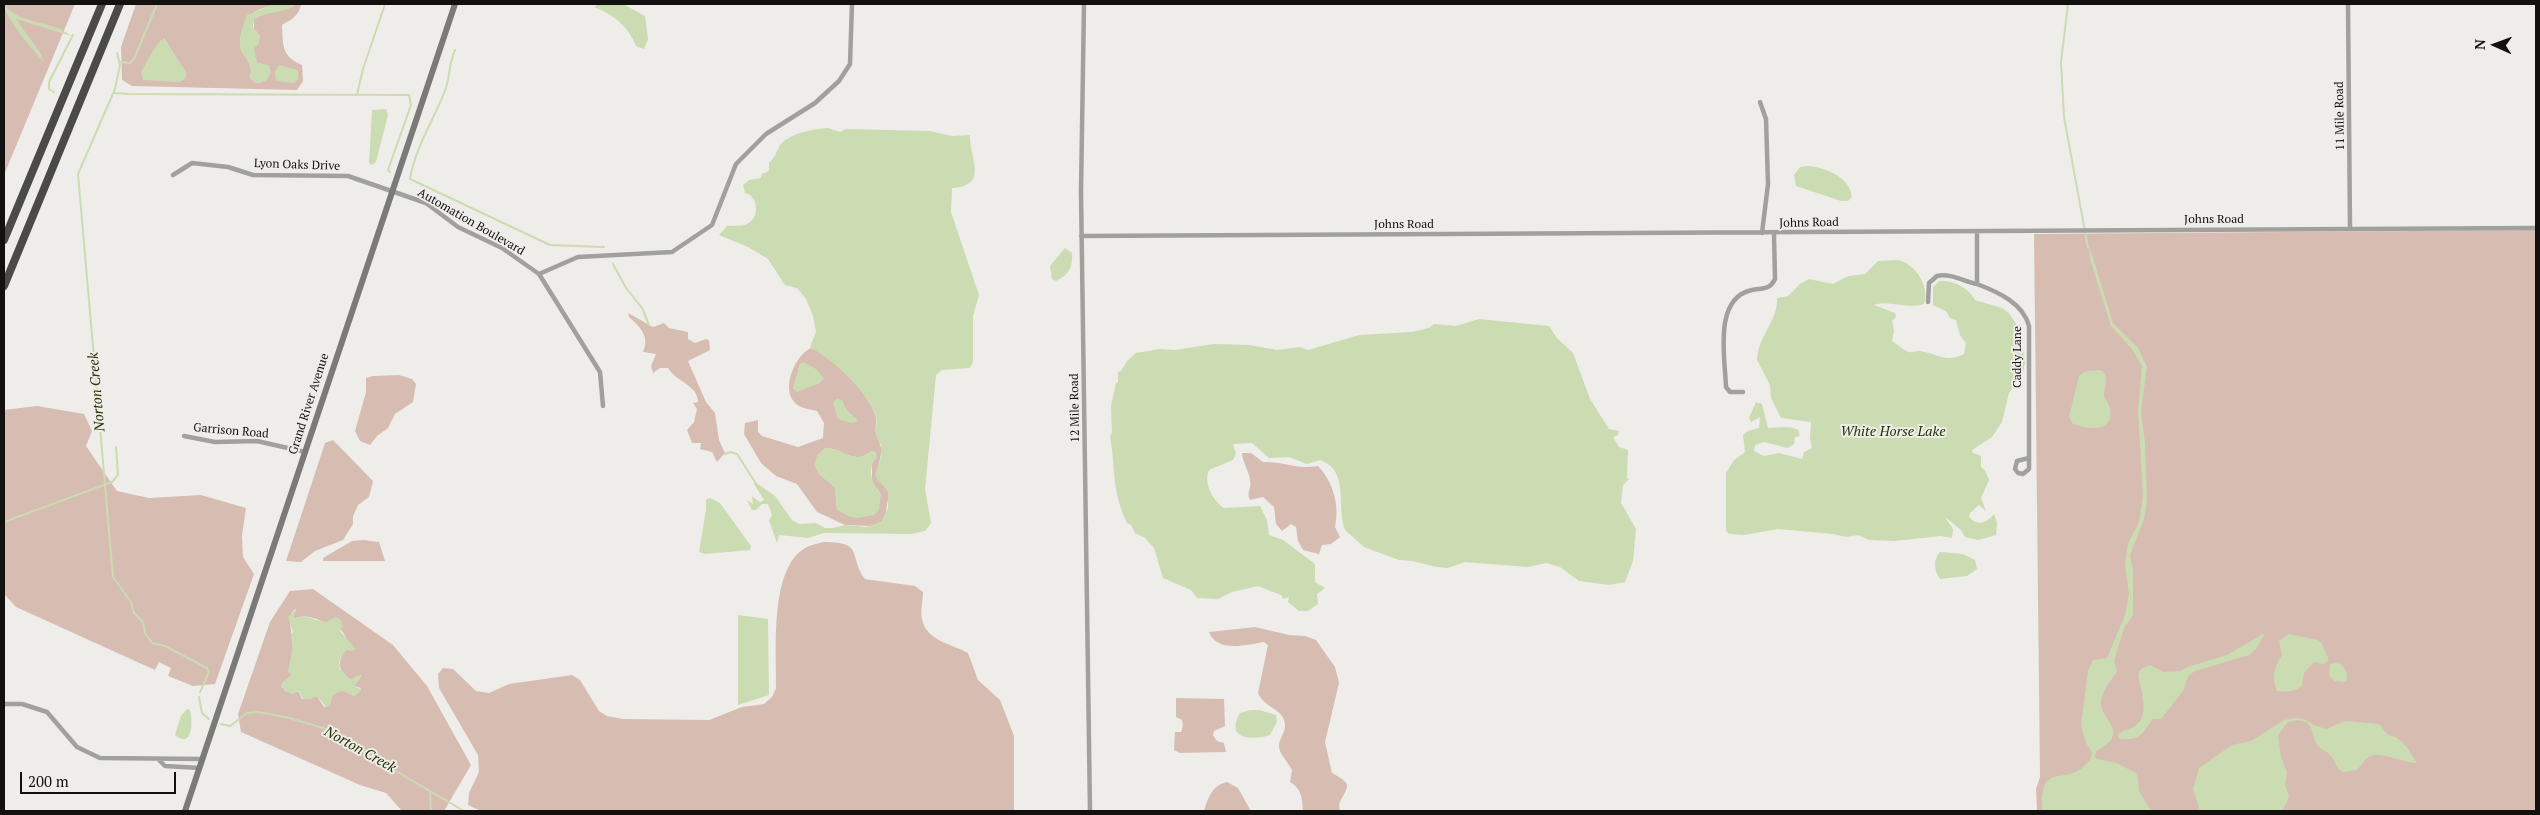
<!DOCTYPE html>
<html>
<head>
<meta charset="utf-8">
<style>
	body { margin:0 }
	#map { position:relative; width:2540px; height:815px; overflow:hidden; background:#efede9; font-family:"PT Serif",serif }
	canvas { display:block }
	.frame { position:absolute; inset:0; border:5px solid #121110; pointer-events:none }
	.north { position:absolute; left:2470px; top:20px; width:50px; height:50px; -webkit-text-stroke:4px #efede9; paint-order:stroke; rotate:272deg; font-size:14px; font-weight:700; line-height:20px; text-align:center; color:#121110 }
	.north::after { content:''; display:block; margin:auto; width:18px; height:22px; background:#121110; clip-path:polygon(50% 0,100% 100%,50% 72%,0 100%) }
	.scale { position:absolute; left:20px; top:772px; width:156px; height:22px; box-sizing:border-box; border:2px solid #121110; border-top:0; padding-left:6px; font-size:15px; line-height:18px; white-space:nowrap; color:#121110; -webkit-text-stroke:4px #efede9; paint-order:stroke }
</style>
</head>
<body>
<div id="map">
<canvas width="2540" height="815"></canvas>
<div class="frame"></div>
<div class="north">N</div>
<div class="scale">200 m</div>
</div>
<script>
const context = document.querySelector('canvas').getContext('2d');
context.lineJoin = 'round';
function fill(path, color) { context.fillStyle = color; context.fill(path, 'evenodd'); }
function trace(path, color, width, dash) { context.strokeStyle = color; context.lineWidth = width; context.lineCap = dash ? 'butt' : 'round'; context.setLineDash(dash || []); context.stroke(path); }
function label(font, color, halo, rows, align = 'center') {
  context.font = font + ' "PT Serif",serif'; context.lineWidth = 4; context.setLineDash([]); context.textBaseline = 'middle'; context.strokeStyle = halo; context.fillStyle = color; for (const [text, x, y, turn = 0] of rows) {
    context.save(); context.translate(x, y); context.rotate((+turn || 0) * Math.PI / 180); context.textAlign = isNaN(turn) ? turn : align; if (halo) context.strokeText(text, 0, 0); context.fillText(text, 0, 0); context.restore();
  }
}
const green = new Path2D(`
	M4,4H75L4,175Z
	M136,4H275C269,7 262,8 256,11C245,18 235,41 243,53C249,63 253,65 250,78L256,83L262,82L269,66L257,63L254,55V19L266,13L294,6L293,4H301C299,16 292,19 282,25C283,45 281,56 302,65L303,81L297,90L132,86L122,80L121,47ZM164,38L186,73L184,79L179,82L168,81L147,62Z
	M2536,230V811L2037,810L2036,789L2040,777L2034,234Z
	M628,313L653,327L664,323L669,328L688,332V339L695,343L706,339L709,340L710,350L688,361L706,402L715,413L719,440L725,453L717,462L712,452L700,449L701,443H692L687,430L694,422L697,409L693,403L698,402C698,385 675,381 668,368H660L653,373L651,366L656,354L643,352C650,336 640,327 629,317Z
	M811,348C830,355 887,407 875,430L882,450L877,472L889,493L885,517L881,522L871,526L845,525L817,512L797,484L776,476L761,463L744,434L745,423L758,420V432L762,436L798,447L823,438L824,423L817,411C808,409 797,408 792,399C783,384 796,355 811,348ZM800,364L820,383L793,389ZM825,448C845,448 851,466 872,451V481L881,495C866,513 862,526 837,509L835,487L819,474L817,456Z
	M399,375L412,379L416,384L413,402L395,414L388,428L377,436L370,445L360,441L355,431L366,392V378L373,376Z
	M37,406L84,414L92,431L86,446L117,491L149,498L201,495L246,508L242,536L243,557L254,574L215,684L193,686L168,676L171,668L159,662L155,670L16,607L4,594V410Z
	M333,440L373,481L369,497L358,505L353,516V524L343,540L315,551L301,562L286,561L325,443Z
	M1242,453H1251L1263,462C1282,461 1298,470 1318,466C1333,482 1340,505 1335,527L1340,537L1331,544L1322,545L1319,554L1303,550L1298,541L1296,527L1291,524L1282,531L1276,524L1274,507L1263,497L1250,500C1246,493 1252,488 1250,480C1249,471 1243,464 1242,453Z
	M364,540L379,542L385,561H323V558L352,541Z
	M824,542C865,542 848,556 865,579L915,586L923,592C923,600 920,611 922,619C926,641 952,644 968,653L978,680L1000,700L1014,736V811H481L468,805L469,793L479,772L478,755L439,688L438,674L443,668L453,669L476,691L489,693L509,684L572,675L580,680L599,711L607,716L623,719L709,720L742,707L764,704L772,697L776,688C777,651 768,564 809,546C814,544 820,543 824,542Z
	M313,589L393,645L427,686L471,765L444,811H402L386,793L360,785L241,732L238,714L270,622L290,591ZM296,608L293,619C301,615 310,616 319,620C326,624 333,622 340,629C362,652 322,658 351,680L361,675L354,686L361,688L354,696L342,690L332,695L330,705L324,707L317,696L302,699L299,692L284,691L285,689L281,687L283,682L292,675C287,665 292,662 293,652C293,639 289,627 291,614C292,612 294,610 296,608Z
	M1255,627L1289,635L1305,636L1316,640L1335,667L1339,683L1325,742L1332,773C1353,785 1349,784 1339,804L1340,811H1303C1302,798 1302,789 1290,782L1292,770C1288,762 1279,754 1279,746C1279,737 1288,731 1284,720C1281,709 1264,707 1258,693L1268,645L1264,642C1246,645 1217,653 1209,632Z
	M1176,698L1224,699L1225,726L1214,731L1213,735L1217,741L1224,743L1226,752L1180,753L1174,750L1175,732H1181L1183,725L1182,720L1176,717Z
	M1227,782L1238,788L1251,811H1204C1208,797 1213,785 1227,782Z`);
const water = new Path2D(`
	M4,4C20,26 52,19 71,36L16,19L41,54L43,61C34,52 3,15 4,4Z
	M275,4H293L294,6C281,14 267,11 254,19L253,27L260,35L259,44L254,48L257,63L269,65L271,73L266,81L256,83L250,78C253,65 249,63 243,53C236,42 243,26 247,15Z
	M599,4H623L645,16L648,39L644,49L636,46C629,27 613,14 594,7Z
	M164,38L186,73L184,79L179,82L143,80L141,72C147,62 155,44 164,38Z
	M279,65L298,70V79L294,83L276,81L275,72Z
	M386,109L388,115L376,162L372,165L369,163L372,110Z
	M828,128L840,132L846,129L930,131L952,136L970,135C969,158 990,186 952,188L951,212L979,295L973,316V362L970,368L942,370L936,375L925,489L931,523L925,531L911,534L824,533L808,538L779,535L777,543L769,520L772,515L768,504H762L756,510H752L747,500L753,504L752,496L760,502L764,500L754,484L755,482L775,496L792,520L799,524L816,523L825,528H833L845,525L866,527L881,522L888,508V491L877,479L875,474C879,467 883,453 881,445C879,440 875,435 875,430C874,425 877,428 877,423C877,398 831,358 810,347L816,332L813,316L806,299L797,288L785,285L768,259L748,247L719,235L727,226C734,225 740,227 747,224C760,218 759,196 745,193L743,185L749,180L761,178L762,174L769,171V163C774,157 775,156 778,149C784,134 813,129 828,128Z
	M1809,166C1826,168 1850,177 1852,197L1848,201H1841L1796,186L1794,175L1800,167Z
	M2089,245L2113,323L2138,348L2147,367L2141,411L2145,443L2147,501L2144,519L2130,555L2133,570V615L2124,628L2114,661L2117,671C2110,682 2103,689 2101,702C2099,719 2133,733 2096,751L2095,757L2097,759L2116,763L2136,773L2138,778L2139,791L2151,811H2042V796L2045,783L2053,777L2071,774L2081,769L2091,759L2092,752L2086,743L2081,726L2088,671L2093,660L2107,658L2125,615L2129,594L2125,565L2128,543L2139,522L2143,497L2138,410L2142,366L2132,349L2111,326L2090,259Z
	M1065,248L1072,253C1073,266 1069,275 1056,281L1052,279L1050,266Z
	M1898,260C1916,264 1930,287 1924,304C1907,310 1887,299 1874,305L1895,313L1896,317L1892,321L1894,331L1892,341C1897,344 1904,351 1909,352C1913,353 1917,350 1921,351C1937,354 1946,363 1964,354L1966,343L1960,335L1956,320L1950,318L1946,311L1933,305V287L1939,281C1953,280 1968,287 1975,300L2002,308L2009,313L2020,330L2025,362L2023,373L2009,393L2002,422L1992,437L1972,450L1973,453L1981,456V467L1985,470L1989,480L1981,498L1986,511L1979,505L1970,513L1969,517C1977,527 1988,522 1994,514L1997,523L1996,535L1978,540L1965,537L1961,530L1945,517L1953,529L1952,538L1941,536L1895,541L1869,540L1858,535L1846,537L1833,534L1778,529L1744,535L1729,534L1726,531V473L1734,460L1745,452L1743,435L1748,431L1759,428L1760,417L1751,422L1749,418L1756,402L1762,404L1768,428C1778,428 1788,425 1798,430L1800,436L1795,437L1794,444L1788,448L1764,442L1755,445L1754,451L1764,456L1779,453L1802,459L1804,452L1812,448L1810,439L1811,422L1781,418L1771,398L1770,385L1757,360C1757,338 1779,319 1777,298L1788,296L1800,284L1809,279L1833,284L1848,276L1865,274L1878,261Z
	M1479,319L1549,326L1557,338L1573,353L1590,399L1609,429L1619,431L1618,435L1613,437L1619,447L1628,450L1627,478L1629,479L1623,485L1621,503L1636,529L1633,561L1625,582L1609,585L1579,581L1560,567L1546,563L1528,567L1465,562L1448,568L1437,567L1412,561L1399,560L1364,547L1345,530C1336,507 1350,470 1320,460L1307,464L1289,457L1269,458L1252,443L1233,444L1236,454L1233,460L1209,470C1203,483 1213,501 1224,508L1260,506L1267,520L1269,535L1283,540L1315,564V582L1325,588L1317,594L1318,604L1308,611H1299L1288,602L1289,597L1283,599L1281,595L1258,586L1232,592L1218,599L1197,598L1191,590L1163,578L1154,548L1145,538L1135,533L1131,525L1127,523C1111,489 1116,470 1110,436L1112,433L1111,406L1116,383L1118,382V372L1121,371L1127,361L1136,353L1160,349L1175,350L1214,344L1249,345L1277,350L1300,347L1308,350L1359,335L1412,332L1429,328L1434,324L1456,326Z
	M803,362L816,369L824,378L820,383L797,392L793,389L800,364Z
	M2099,370L2103,371C2109,380 2105,385 2104,394C2104,399 2109,403 2110,408C2114,434 2087,429 2073,424L2069,417L2079,376L2086,371Z
	M837,398L842,400L846,409L858,421L852,423L838,419L833,403Z
	M825,448C846,448 851,466 872,451L876,452L877,458C865,470 873,483 881,495L879,510L874,515L858,518L850,517L837,509L835,487L819,474L814,465L817,456Z
	M710,498L720,503L751,546L750,550L705,554L699,552L706,510V500Z
	M1940,552L1963,554L1975,560L1977,569L1967,576L1940,579C1934,571 1933,559 1940,552Z
	M297,608L293,619C306,613 314,621 326,622L336,617L341,620L343,626L340,631L356,649L352,651L346,650L339,662L340,669L351,680L356,676H362L354,686L362,690L354,696C344,693 347,687 332,695L330,706L326,707L317,696L311,699H303L299,691L293,694L284,691L285,689L281,687L283,682L292,675L288,671C290,661 295,646 291,634L293,632L288,617Z
	M738,615L768,619L769,695L738,705Z
	M2265,633L2256,649L2249,655L2195,671L2188,676L2183,691L2161,719H2153C2140,736 2141,740 2119,739L2118,735C2123,729 2129,730 2135,726C2151,715 2140,689 2138,674L2141,669L2150,665L2163,672L2180,671L2188,667L2227,655Z
	M2289,634L2318,640L2322,644L2329,660L2323,664L2314,662L2304,673L2302,686C2294,692 2287,692 2277,691C2271,676 2274,668 2282,655L2279,641Z
	M2338,662C2345,667 2349,673 2346,682L2334,681L2329,675L2330,664Z
	M187,709L190,710C193,721 193,750 175,735L181,716Z
	M1250,710H1259L1276,715L1277,722L1270,735C1251,741 1225,739 1240,713Z
	M2295,718L2304,719L2314,725L2326,729L2346,721L2379,724L2388,735C2404,738 2408,750 2417,763C2402,763 2381,751 2371,756C2365,758 2361,766 2357,770L2343,772C2335,768 2336,763 2332,757C2329,752 2323,751 2319,747C2308,734 2318,715 2288,722L2278,735L2281,757L2287,772L2285,785L2289,795L2287,802L2282,811H2200L2193,789L2199,768L2232,745L2251,741L2284,720Z`);
const stream = new Path2D(`
	M2068,4L2061,62L2064,117L2088,248
	M455,50C449,63 450,77 445,91C433,121 415,148 410,179L550,245L604,247
	M117,53L120,65L115,89L78,174L113,577L131,602L134,613L143,622L145,633L152,643L165,646L207,668L209,672L200,692
	M120,62L130,63L134,59L157,4
	M114,91L115,93L129,94L409,95L411,105L388,170L390,172
	M54,92L49,89V82L73,35
	M357,95L363,69L385,4
	M613,264L626,288L642,308L649,325
	M725,454L730,452L737,454L755,482
	M4,522L112,482L118,475L116,447
	M199,697L202,713L209,719
	M221,724L230,726L247,713L259,712L289,718L323,728L353,743L377,760L464,811
	M430,792L431,811`);
const street = new Path2D(`
	M1084,4L1081,192L1090,811
	M2348,4L2350,229
	M1760,102L1766,119L1768,184L1762,233
	M173,175L192,163L228,167L253,175L348,176L426,203L458,227L502,248L539,274L600,372L603,406
	M1977,232V284C1998,292 2023,303 2029,326V469L2023,474L2018,473L2015,469L2017,461L2029,458
	M1081,236L2536,228
	M539,274L578,257L672,252L712,225L736,164L766,134L815,103L839,81L850,64L852,4
	M1928,302L1929,283L1937,276C1951,273 1963,281 1977,284
	M1743,392H1730L1726,387C1725,358 1713,298 1752,290C1762,288 1770,290 1775,279L1774,234
	M184,436L215,442L257,441L305,452
	M4,704H22L47,712L77,747L100,758L203,759
	M159,760L165,766L200,768`);
const secondary = new Path2D(`
	M185,811L455,4`);
const highway = new Path2D(`
	M4,240L102,4
	M4,286L120,4`);
const streetNames = [
	["11 Mile Road",2340,116,-91],
	["Lyon Oaks Drive",297,165,2],
	["Johns Road",2214,220],
	["Automation Boulevard",471,222,30],
	["Johns Road",1809,223,-1],
	["Johns Road",1404,225],
	["Caddy Lane",2018,357,-90],
	["Grand River Avenue",309,404,-72],
	["12 Mile Road",1075,408,-91],
	["Garrison Road",231,431,5]
];
const waterNames = [
	["Norton Creek",97,392,-95],
	["White Horse Lake",1893,432],
	["Norton Creek",360,750,29]
];
fill(green, '#d7bdb1');
fill(water, '#cbdbb2');
trace(stream, '#cbdbb2', 2);
trace(street, '#a0a09e', 4.5);
trace(secondary, '#7a7a78', 6);
trace(highway, '#4a4a46', 8);
label('12px', '#121110', '#efede9', streetNames);
label('italic 14px', '#263304', '#efede9', waterNames);
</script>
</body>
</html>
